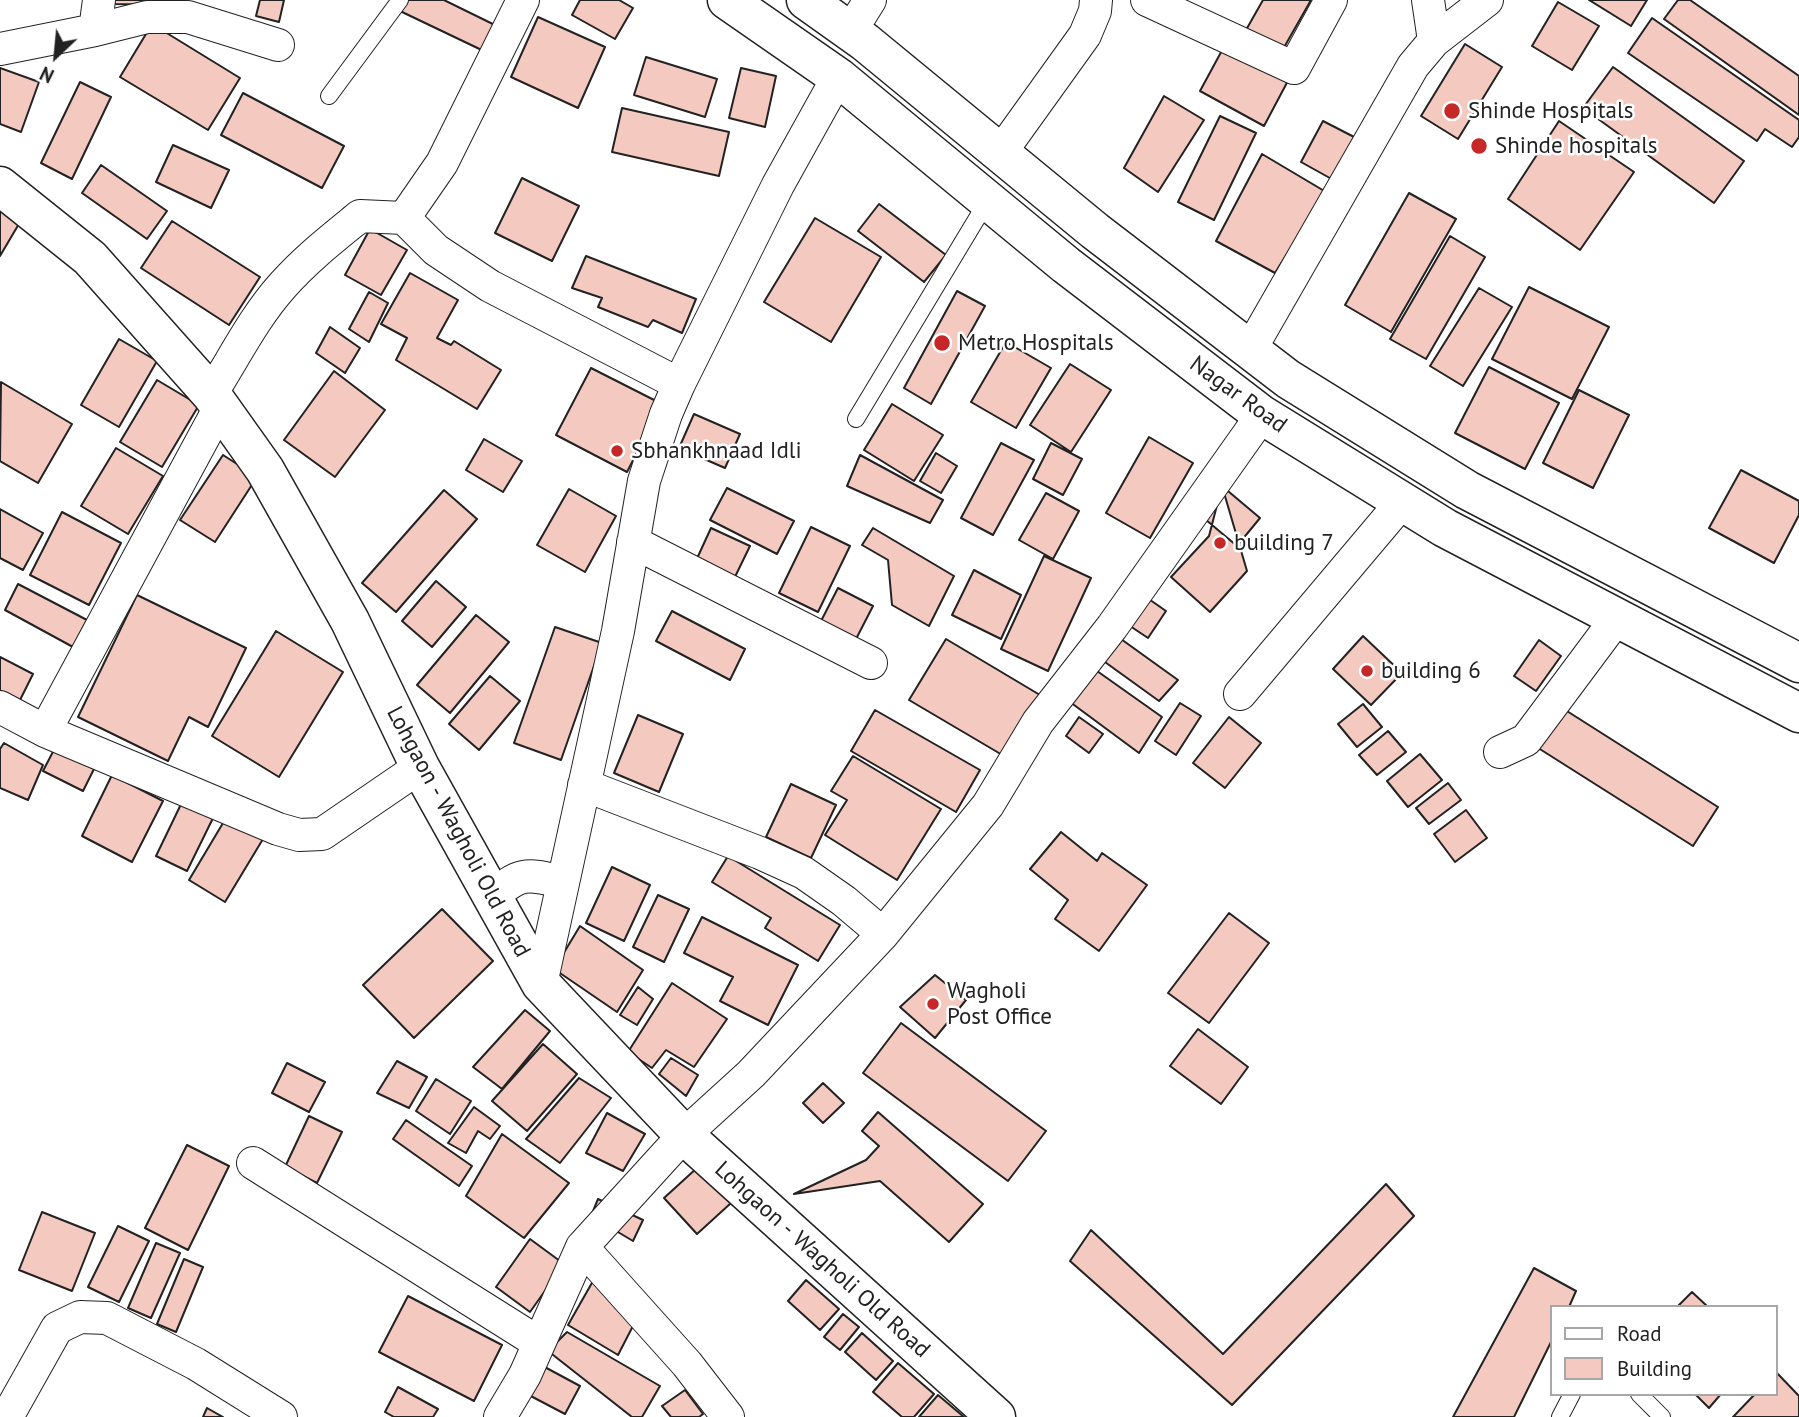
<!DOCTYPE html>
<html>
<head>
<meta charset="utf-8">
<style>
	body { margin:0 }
	#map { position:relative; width:1799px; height:1417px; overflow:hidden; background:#fff; font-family:"PT Sans",sans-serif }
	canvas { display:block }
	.legend { position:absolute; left:1550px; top:1305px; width:228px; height:91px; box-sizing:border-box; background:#fff; border:2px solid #a7a7a7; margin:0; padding:9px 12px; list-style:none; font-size:21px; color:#222 }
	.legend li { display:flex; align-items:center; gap:14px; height:35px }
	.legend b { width:35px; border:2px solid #a7a7a7 }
	.north { position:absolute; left:21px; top:21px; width:70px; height:70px; -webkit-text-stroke:5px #fff; paint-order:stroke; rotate:206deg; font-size:19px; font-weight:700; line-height:28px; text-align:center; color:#222 }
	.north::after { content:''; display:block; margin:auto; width:24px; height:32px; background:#222; clip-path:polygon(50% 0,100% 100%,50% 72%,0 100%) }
</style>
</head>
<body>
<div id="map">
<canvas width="1799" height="1417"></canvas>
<ul class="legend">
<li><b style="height:9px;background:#fff"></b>Road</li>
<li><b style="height:19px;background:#f3c9c0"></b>Building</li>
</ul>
<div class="north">N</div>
</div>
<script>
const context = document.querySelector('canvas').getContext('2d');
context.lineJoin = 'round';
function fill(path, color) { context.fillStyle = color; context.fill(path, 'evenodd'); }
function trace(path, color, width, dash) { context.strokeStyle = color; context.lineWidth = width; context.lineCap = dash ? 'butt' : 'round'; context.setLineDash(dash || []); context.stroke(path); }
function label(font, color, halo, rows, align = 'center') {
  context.font = font + ' "PT Sans",sans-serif'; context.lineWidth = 5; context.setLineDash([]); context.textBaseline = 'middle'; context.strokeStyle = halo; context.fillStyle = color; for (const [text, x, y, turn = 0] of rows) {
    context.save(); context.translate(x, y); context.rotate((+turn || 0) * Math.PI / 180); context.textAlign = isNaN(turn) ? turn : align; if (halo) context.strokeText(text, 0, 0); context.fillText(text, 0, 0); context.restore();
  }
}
const building = new Path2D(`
	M114,0H164V5L114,4Z
	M260,0H284L279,22L256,16Z
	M406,0H444L503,29L490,54L400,11Z
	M580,0H619L633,8L615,39L572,15Z
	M1263,0H1311L1282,51L1246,30Z
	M1589,0H1647L1631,26Z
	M1678,0H1690L1799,76V115L1664,19Z
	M1558,2L1599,26L1572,70L1532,46Z
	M538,17L605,47L578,108L511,77Z
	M1652,18L1799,120V137L1792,147L1765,129L1757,141L1628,53Z
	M152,24L240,78L208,130L120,77Z
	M1226,43L1290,77L1264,126L1200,91Z
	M1465,44L1502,67L1458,139L1421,116Z
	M646,57L717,79L705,117L634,95Z
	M1613,67L1744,161L1714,203L1583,108Z
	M0,68L39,82L21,132L0,124Z
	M741,68L776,76L765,127L729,118Z
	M80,82L111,97L72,179L41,163Z
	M243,93L344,146L322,188L221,135Z
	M1164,96L1204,120L1158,192L1124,168Z
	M622,108L729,132L719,176L612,152Z
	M1220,116L1256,133L1214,220L1178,202Z
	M1323,121L1360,140L1337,182L1301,162Z
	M1559,121L1634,172L1580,250L1508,199Z
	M173,145L229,170L211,208L156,182Z
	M1262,154L1326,192L1275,273L1216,241Z
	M101,165L167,211L147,239L82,193Z
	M522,178L579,206L552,261L495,233Z
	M1409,193L1456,219L1391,332L1345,305Z
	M0,204L23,217L0,256Z
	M879,204L946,255L924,282L858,231Z
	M815,218L881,257L831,342L764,302Z
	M172,221L260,277L229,325L141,268Z
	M370,229L407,250L381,295L345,275Z
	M1450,236L1485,257L1426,359L1390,339Z
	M586,256L696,299L682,333L653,320L648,327L598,307L602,298L572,288Z
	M410,273L458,300L437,338L451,345L454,341L501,370L477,409L396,360L407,338L381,324Z
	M1529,287L1609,327L1572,399L1492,359Z
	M1479,288L1512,307L1463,386L1430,366Z
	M957,291L985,306L931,404L904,388Z
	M369,292L388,303L369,342L349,329Z
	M330,327L360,348L345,373L316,353Z
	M119,339L157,361L119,427L81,405Z
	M1006,342L1051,368L1016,428L971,402Z
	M1070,364L1111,390L1071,452L1030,425Z
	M1489,367L1559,403L1525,469L1455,433Z
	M591,368L662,404L627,472L556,435Z
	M334,371L385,410L335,477L284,440Z
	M157,380L199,405L162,467L120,442Z
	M1,382L72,424L38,483L0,461Z
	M1579,390L1629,415L1593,488L1543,463Z
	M892,404L943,435L914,481L864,450Z
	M694,414L740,434L725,468L679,448Z
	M1149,437L1193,463L1150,538L1106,513Z
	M484,439L522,461L503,492L466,470Z
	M1001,443L1034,460L993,535L961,518Z
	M1051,443L1082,459L1063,495L1033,479Z
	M116,448L163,476L128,534L81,506Z
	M936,453L957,466L941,493L920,481Z
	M223,455L257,477L215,542L180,520Z
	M860,455L943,500L930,523L847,486Z
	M1741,470L1799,501V515L1774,563L1709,528Z
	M1222,486L1260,518L1237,546L1199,514Z
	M1222,486L1247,571L1210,612L1171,577L1209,536Z
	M727,488L794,521L777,554L710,520Z
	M569,489L616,516L585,572L537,545Z
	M444,490L477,519L396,612L362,583Z
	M1046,493L1079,511L1053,559L1019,540Z
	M0,509L43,533L23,570L0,558Z
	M62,512L121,543L89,605L30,575Z
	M811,527L850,546L818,612L779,593Z
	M711,528L750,546L732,583L694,565Z
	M873,528L954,576L929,626L892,605L888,560L862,545Z
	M1044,556L1091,578L1048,671L1001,649Z
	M974,570L1021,595L1001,639L952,615Z
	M436,581L466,607L432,647L402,621Z
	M18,584L87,620L73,647L5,610Z
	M838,588L873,606L855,641L820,623Z
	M137,595L246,648L208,727L189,717L168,761L78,717Z
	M1143,595L1166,611L1148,638L1124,622Z
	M672,611L745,649L730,680L656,641Z
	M476,615L509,642L450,713L417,685Z
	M555,627L602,643L561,760L514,743Z
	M276,631L343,672L279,777L212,736Z
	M1114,634L1178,680L1159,701L1098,657Z
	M1363,636L1402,673L1371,705L1333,669Z
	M946,639L1040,695L1004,756L909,700Z
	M1539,640L1561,656L1536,691L1514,676Z
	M0,657L33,674L18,704L0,695Z
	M1090,666L1162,717L1139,753L1070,702Z
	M490,676L520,701L479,750L449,724Z
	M1180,703L1201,716L1176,755L1155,741Z
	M1363,704L1382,727L1357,747L1338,724Z
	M1559,706L1718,807L1693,846L1535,746Z
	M875,710L980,770L956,812L851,751Z
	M638,715L683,734L659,792L614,773Z
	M1079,717L1103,734L1089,753L1066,736Z
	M1229,717L1261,743L1225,788L1193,763Z
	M1388,731L1406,752L1377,775L1359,755Z
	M58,742L97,763L83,791L43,771Z
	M4,743L43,765L28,800L0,788V749Z
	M1420,754L1442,780L1408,807L1387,781Z
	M853,756L941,809L897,880L825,835L847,800L831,791Z
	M112,775L163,801L132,862L82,836Z
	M1448,783L1461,800L1429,824L1416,808Z
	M791,784L836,805L811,858L766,837Z
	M184,798L215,814L187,871L156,856Z
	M1466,810L1487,838L1455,862L1434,834Z
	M226,818L263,839L225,902L189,880Z
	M1061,832L1097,861L1102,853L1147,885L1099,951L1055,919L1068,900L1030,869Z
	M728,856L840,925L818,961L765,928L771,918L712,882Z
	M612,867L650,885L624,941L586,923Z
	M658,895L689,909L664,962L633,947Z
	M442,909L493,961L414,1038L363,985Z
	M1229,913L1269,943L1209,1023L1168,993Z
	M702,917L798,965L768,1025L720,1001L733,977L684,953Z
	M580,926L643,970L617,1012L554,969Z
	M935,975L966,1000L935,1038L900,1007Z
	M672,983L727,1019L694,1067L666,1050L652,1068L628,1052Z
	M638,987L653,999L637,1025L620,1015Z
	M525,1010L550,1031L502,1089L473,1067Z
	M901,1023L1046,1131L1008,1181L863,1073Z
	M1198,1029L1248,1067L1221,1104L1170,1066Z
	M543,1044L577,1074L527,1131L492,1101Z
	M671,1058L698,1075L686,1096L659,1074Z
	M397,1061L427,1077L409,1108L377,1093Z
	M287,1063L325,1082L309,1112L272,1093Z
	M579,1078L611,1098L560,1163L526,1139Z
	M436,1079L471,1101L450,1134L416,1111Z
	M823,1083L844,1103L823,1123L803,1103Z
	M474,1107L500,1126L490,1139L478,1131L466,1153L448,1143Z
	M878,1112L983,1204L949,1242L880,1181L794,1194L866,1160L879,1146L862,1131Z
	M607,1113L645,1134L623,1171L586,1153Z
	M309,1116L342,1132L317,1183L285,1167Z
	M406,1120L472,1166L459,1186L393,1139Z
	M502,1134L569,1183L524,1238L466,1196Z
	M187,1145L229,1166L188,1250L145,1228Z
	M698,1167L731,1203L697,1234L664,1198Z
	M1386,1184L1414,1216L1232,1405L1070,1261L1091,1230L1223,1354Z
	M598,1199L643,1220L633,1241L591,1216Z
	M42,1212L95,1233L72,1291L19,1270Z
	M118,1226L149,1241L119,1302L88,1287Z
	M530,1239L564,1264L530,1312L496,1287Z
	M156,1243L180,1253L151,1318L128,1308Z
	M184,1259L203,1267L176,1332L157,1324Z
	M1534,1268L1576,1291L1569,1307H1552V1340L1514,1417H1453Z
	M597,1274L634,1324L618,1355L568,1325Z
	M806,1280L839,1309L820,1330L788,1301Z
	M1692,1292L1708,1307H1677Z
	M408,1296L502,1345L474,1401L379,1352Z
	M843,1314L859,1327L840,1350L824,1337Z
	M567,1332L660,1386L642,1417H632L548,1351Z
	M862,1333L893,1361L876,1380L845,1352Z
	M898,1363L934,1394L914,1417H902L873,1392Z
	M541,1365L580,1386L565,1414L525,1393Z
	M1776,1372L1799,1396V1417H1733L1755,1394H1776Z
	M398,1387L438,1409L433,1417H394L385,1412Z
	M685,1390L703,1414L699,1417H671L662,1406Z
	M1695,1394H1721L1709,1408Z
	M938,1395L964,1417H919Z
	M207,1408L223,1417H203Z`);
const service = new Path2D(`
	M329,96L400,0
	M856,419L988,200
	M1639,1394L1662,1417
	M1560,1417L1572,1394`);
const minor = new Path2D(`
	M523,0L442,163L404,218L436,250L490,286L679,384
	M1147,0L1294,68L1331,0
	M1428,0L1434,41
	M95,30L99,0
	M850,32L870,0
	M0,49L95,30L147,17H188L278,45
	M1001,152L1085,35L1095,11L1096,0
	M1250,350L1413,66L1434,41L1487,0
	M211,394C234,358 254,317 283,285C306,259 333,238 360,216L404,218
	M633,542L871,663
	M1240,694L1402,502
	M0,707L45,731L278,829L299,835L322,834L420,767
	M45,731L220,407
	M1500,752L1526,740L1617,618
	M584,785L760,853L804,873L844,901L883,934
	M492,897C521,871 527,874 563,882
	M541,984L618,631L644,481L666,414L679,384L778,185L838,77
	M253,1163L539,1343
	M582,1247L684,1135L751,1074L883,934L988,805L1038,722L1112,627L1262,415
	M7,1417L57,1328L80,1317L107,1318L196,1364L281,1417
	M500,1417L525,1375L582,1247L687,1364L728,1417`);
const primary = new Path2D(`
	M0,186L90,258L211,394L265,470L350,621L420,767L541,984L684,1135L996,1417`);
const trunk = new Path2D(`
	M727,0L838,77L1066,265L1262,415L1445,528L1799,713
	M806,0L865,42L1095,231L1288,379L1467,490L1799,663`);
const markers = [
	[1452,111,9,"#c62828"],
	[1479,146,9,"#c62828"],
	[942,343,9,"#c62828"],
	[617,451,7,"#c62828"],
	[1220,543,7,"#c62828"],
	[1367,671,7,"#c62828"],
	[933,1004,7,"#c62828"]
];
const poiNames = [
	["Shinde Hospitals",1468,111],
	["Shinde hospitals",1495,146],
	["Metro Hospitals",958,343],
	["Sbhankhnaad Idli",631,451],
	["building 7",1234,543],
	["building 6",1381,671],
	["Wagholi",947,991],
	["Post Office",947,1017]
];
const streetNames = [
	["Nagar Road",1238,395,36],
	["Lohgaon - Wagholi Old Road",458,832,62],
	["Lohgaon - Wagholi Old Road",822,1260,42]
];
fill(building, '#f3c9c0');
trace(building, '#222', 2);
trace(service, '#222', 18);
trace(minor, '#222', 34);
trace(primary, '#222', 41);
trace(trunk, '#222', 41);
trace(service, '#fff', 16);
trace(minor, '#fff', 32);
trace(primary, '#fff', 38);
trace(trunk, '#fff', 38);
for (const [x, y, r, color] of markers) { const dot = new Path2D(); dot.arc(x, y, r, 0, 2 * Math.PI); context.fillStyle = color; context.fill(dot); trace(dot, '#fff', 2.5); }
label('23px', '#222', '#fff', poiNames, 'left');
label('23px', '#222', '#fff', streetNames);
</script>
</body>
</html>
